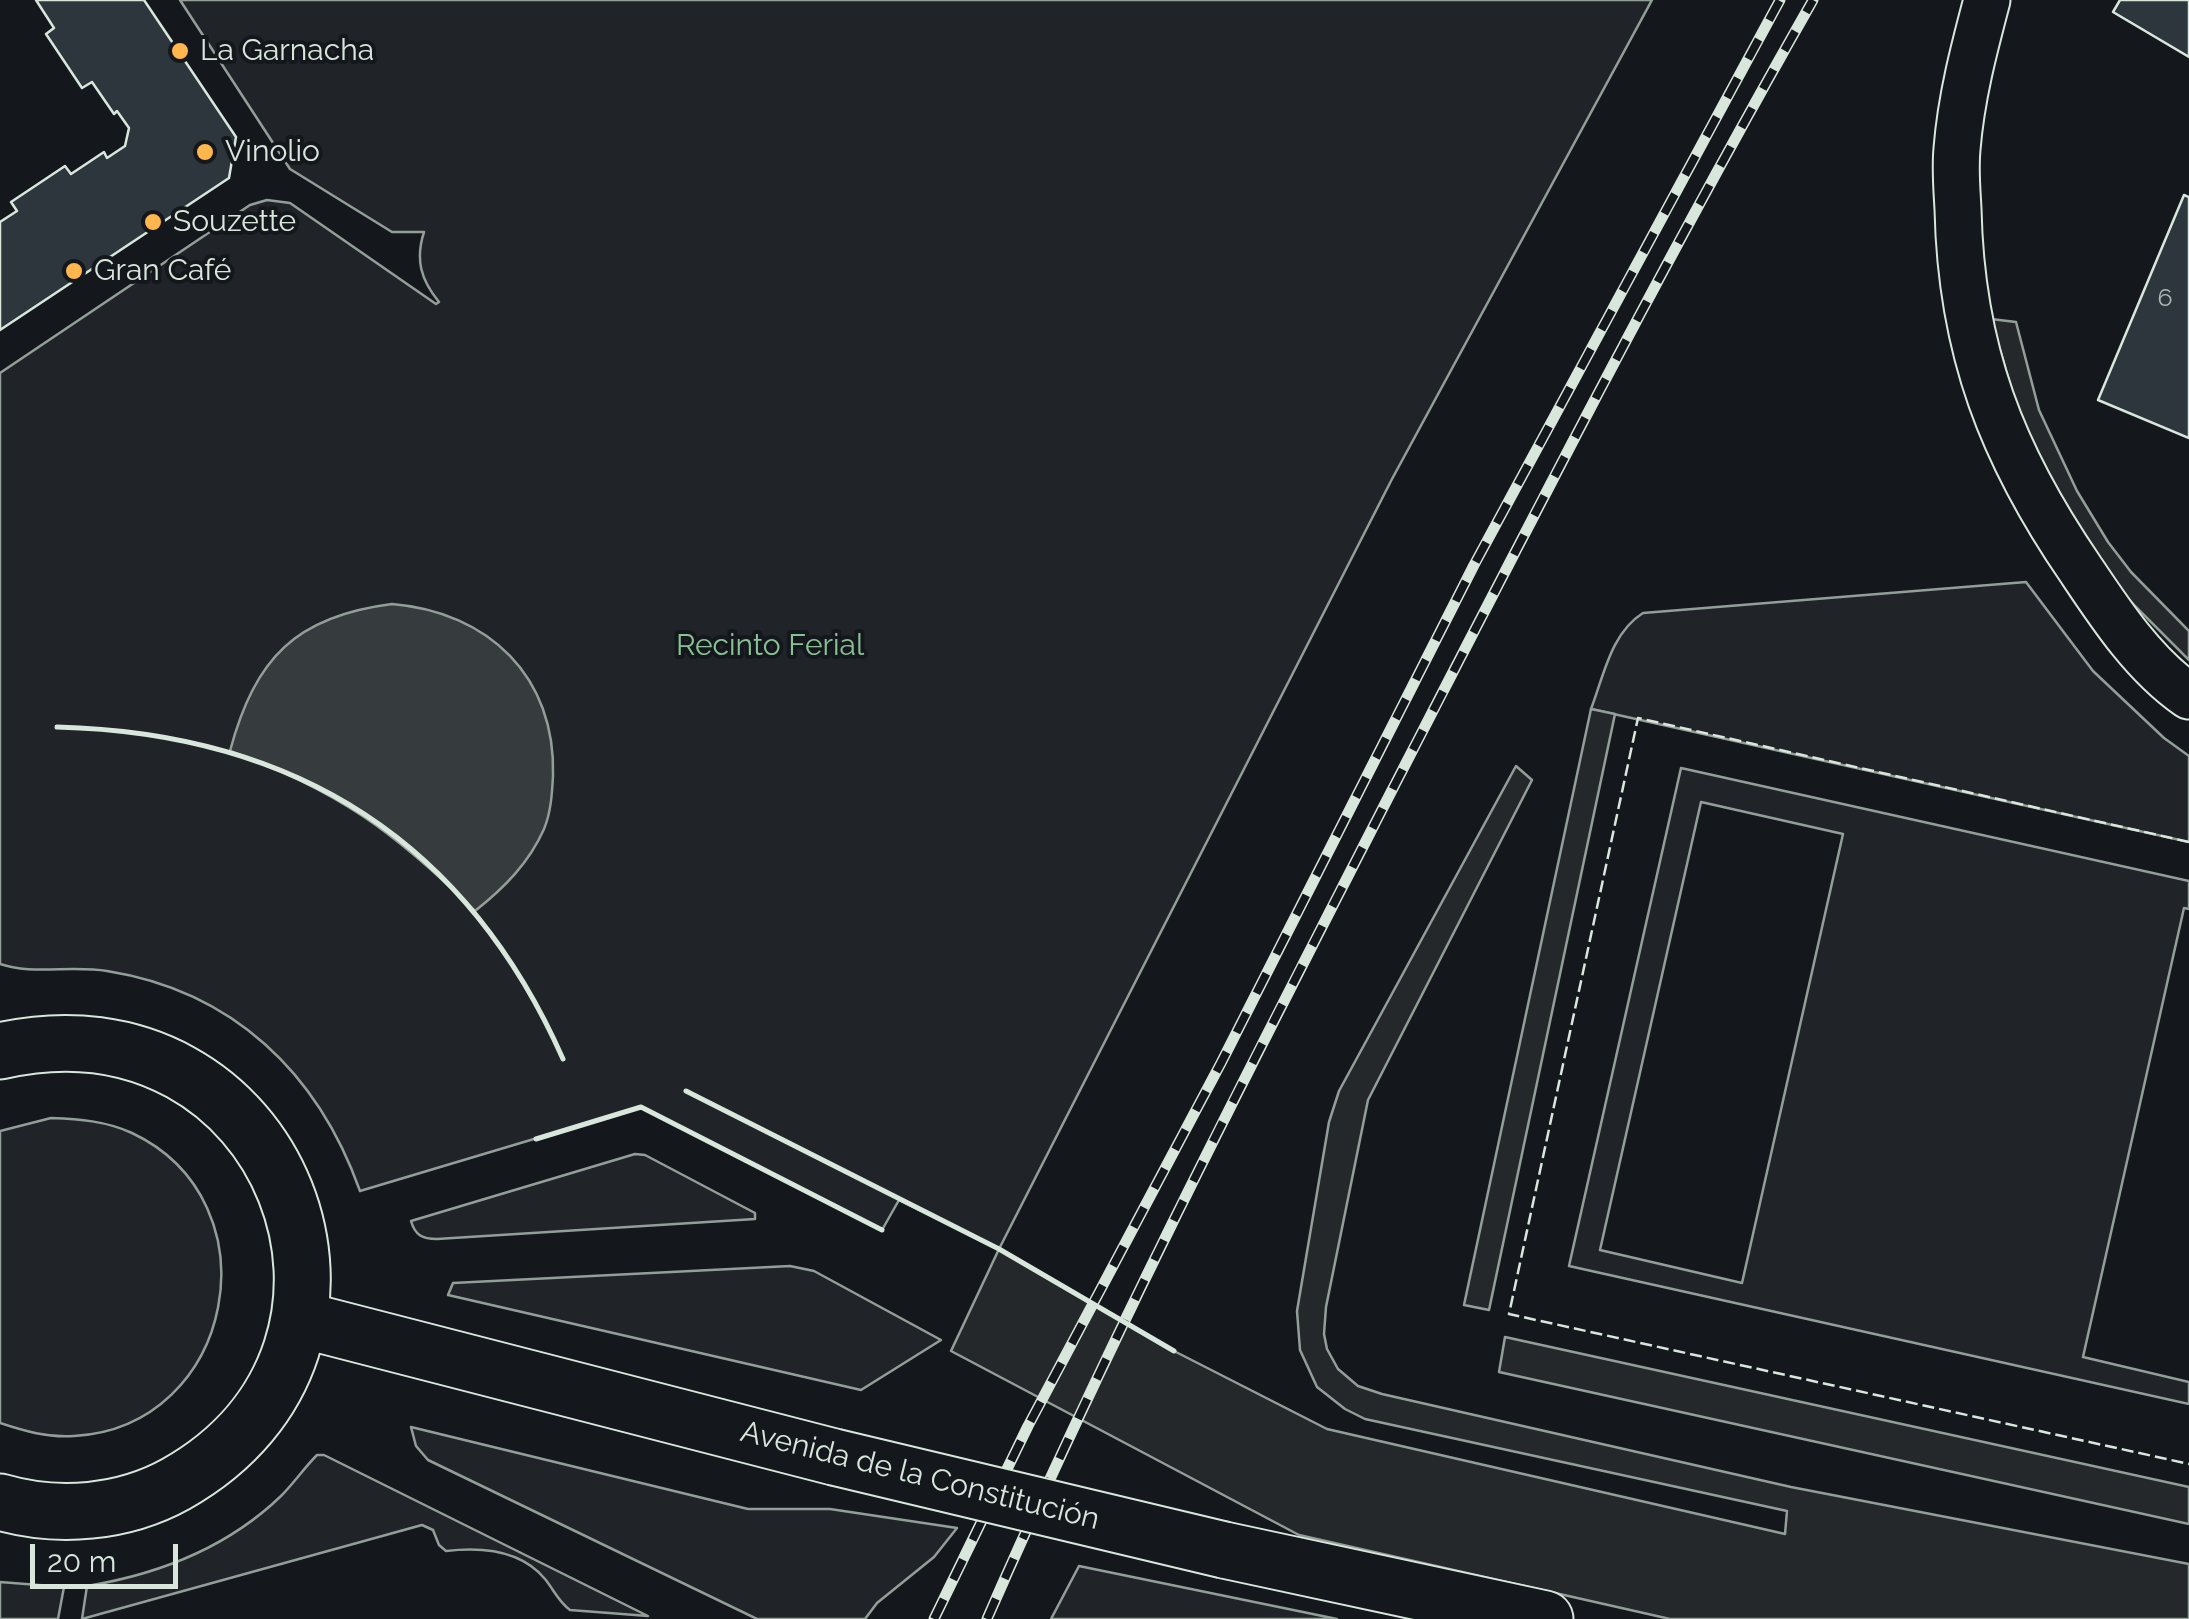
<!DOCTYPE html>
<html>
<head>
<meta charset="utf-8">
<style>
	body { margin:0 }
	#map { position:relative; width:2189px; height:1619px; overflow:hidden; background:#14181c; font-family:Raleway,sans-serif }
	canvas { display:block }
	.scale { position:absolute; left:30px; top:1544px; width:148px; height:45px; box-sizing:border-box; border:5px solid #d8e6dc; border-top:0; padding-left:12px; font-size:30px; line-height:35px; white-space:nowrap; color:#d8e6dc; -webkit-text-stroke:8px #14181c; paint-order:stroke }
</style>
</head>
<body>
<div id="map">
<canvas width="2189" height="1619"></canvas>
<div class="scale">20 m</div>
</div>
<script>
const context = document.querySelector('canvas').getContext('2d');
context.lineJoin = 'round';
function fill(path, color) { context.fillStyle = color; context.fill(path, 'evenodd'); }
function trace(path, color, width, dash) { context.strokeStyle = color; context.lineWidth = width; context.lineCap = dash ? 'butt' : 'round'; context.setLineDash(dash || []); context.stroke(path); }
function label(font, color, halo, rows, align = 'center') {
  context.font = font + ' Raleway,sans-serif'; context.lineWidth = 8; context.setLineDash([]); context.textBaseline = 'middle'; context.strokeStyle = halo; context.fillStyle = color; for (const [text, x, y, turn = 0] of rows) {
    context.save(); context.translate(x, y); context.rotate((+turn || 0) * Math.PI / 180); context.textAlign = isNaN(turn) ? turn : align; if (halo) context.strokeText(text, 0, 0); context.fillText(text, 0, 0); context.restore();
  }
}
const green = new Path2D(`
	M180,0H1652L1392,479L999,1249L899,1200L882,1230L641,1107L360,1191C318,1073 233,991 107,971C73,965 30,975 0,964V373L250,205L267,200L290,203L436,304L439,302C421,280 415,260 424,232H392L290,169Z
	M2026,582L2093,671L2164,738L2189,756V842L1591,709C1604,675 1611,633 1643,613Z
	M1681,768L2189,881V909L2184,908L2083,1357L2189,1382V1404L1569,1266ZM1701,802L1843,834L1742,1283L1600,1250Z
	M51,1118C79,1119 106,1121 132,1133C278,1202 235,1427 74,1436C48,1438 24,1431 0,1423V1131Z
	M635,1154L645,1155L755,1213V1219L437,1239C422,1239 415,1235 411,1221Z
	M790,1266L814,1271L941,1340L861,1390L448,1295L453,1283Z
	M411,1427L748,1509H830L957,1528L934,1557L877,1603L865,1619H757L428,1460L416,1446Z
	M317,1455H324L648,1616L570,1610C558,1601 554,1590 545,1579C521,1550 480,1547 446,1551L439,1545L433,1530L422,1525L82,1619L87,1586C160,1574 227,1548 281,1496C294,1483 304,1468 317,1455Z
	M1079,1566L1337,1619H1051Z
	M0,1582L64,1587L58,1619H0Z`);
const parking = new Path2D(`
	M1991,319L2016,322L2039,410L2077,491L2108,542L2131,572L2189,631V660L2114,585L2056,499L2018,411Z
	M1591,709L1615,714L1489,1310L1464,1305Z
	M1516,766L1532,780L1368,1100L1326,1307L1324,1334L1327,1349L1338,1369L1358,1386L1382,1394L1791,1487L2189,1564V1619H1670L1299,1535L951,1351L999,1249L1174,1351L1327,1429L1785,1534L1787,1511L1365,1419L1345,1409L1317,1387L1300,1350L1297,1311L1329,1122L1339,1091Z
	M1505,1337L2189,1487V1524L1499,1372Z`);
const water = new Path2D(`
	M392,604C489,612 556,677 553,776C552,794 551,812 544,829C529,863 504,888 475,911C396,833 336,789 230,751C255,658 296,616 392,604Z`);
const building = new Path2D(`
	M36,0H144L236,137L229,178L0,330V222L17,211L11,202L65,166L71,174L104,152L107,158L125,146L129,128L117,111L114,114L92,82L82,88L46,34L54,28Z
	M2120,0H2189V57L2113,12Z
	M2184,195L2189,197V438L2098,400Z`);
const street = new Path2D(`
	M1987,0C1974,49 1961,98 1957,149C1955,169 1957,190 1958,209C1961,350 2002,455 2081,570C2111,615 2144,665 2189,696`);
const secondary = new Path2D(`
	M0,1051C281,987 421,1346 176,1484C124,1513 58,1519 0,1502
	M299,1319L834,1457
	M1224,1550L1545,1619`);
const rail = new Path2D(`
	M934,1619L1028,1426L1221,1063L1474,565L1780,0
	M987,1619C1109,1340 1249,1069 1388,798C1526,531 1664,261 1813,0`);
const secondaryBridge = new Path2D(`
	M834,1457L1224,1550`);
const fence = new Path2D(`
	M2189,842L1638,718L1509,1314L2189,1464`);
const wall = new Path2D(`
	M57,727C294,733 466,840 563,1059
	M686,1091L999,1249L1174,1351
	M536,1139L641,1107L882,1230`);
const markers = [
	[180,51,10,"#ffb74d"],
	[205,152,10,"#ffb74d"],
	[153,222,10,"#ffb74d"],
	[74,271,10,"#ffb74d"]
];
const numberNames = [
	["6",2165,298]
];
const poiNames = [
	["La Garnacha",200,51],
	["Vinolio",225,152],
	["Souzette",173,222],
	["Gran Café",94,271]
];
const parkNames = [
	["Recinto Ferial",770,646]
];
const streetNames = [
	["Avenida de la Constitución",920,1476,14]
];
fill(green, '#202428');
trace(green, '#939e99', 2.5);
fill(parking, '#24282b');
trace(parking, '#939e99', 2.5);
fill(water, '#363b3e');
trace(water, '#939e99', 2.5);
fill(building, '#2c363c');
trace(building, '#d8e6dc', 2.5);
trace(street, '#d8e6dc', 49);
trace(secondary, '#d8e6dc', 59);
trace(street, '#14181c', 45);
trace(secondary, '#14181c', 55);
trace(rail, '#d8e6dc', 11);
trace(rail, '#14181c', 8, [22]);
trace(secondaryBridge, '#d8e6dc', 59, []);
trace(secondaryBridge, '#14181c', 55);
trace(fence, '#d8e6dc', 2.5, [12, 5]);
trace(wall, '#d8e6dc', 5);
for (const [x, y, r, color] of markers) { const dot = new Path2D(); dot.arc(x, y, r, 0, 2 * Math.PI); context.fillStyle = color; context.fill(dot); trace(dot, '#14181c', 4); }
label('25px', '#adbab4', null, numberNames);
label('30px', '#d8e6dc', '#14181c', poiNames, 'left');
label('30px', '#8ac095', '#14181c', parkNames);
label('30px', '#d8e6dc', '#14181c', streetNames);
</script>
</body>
</html>
